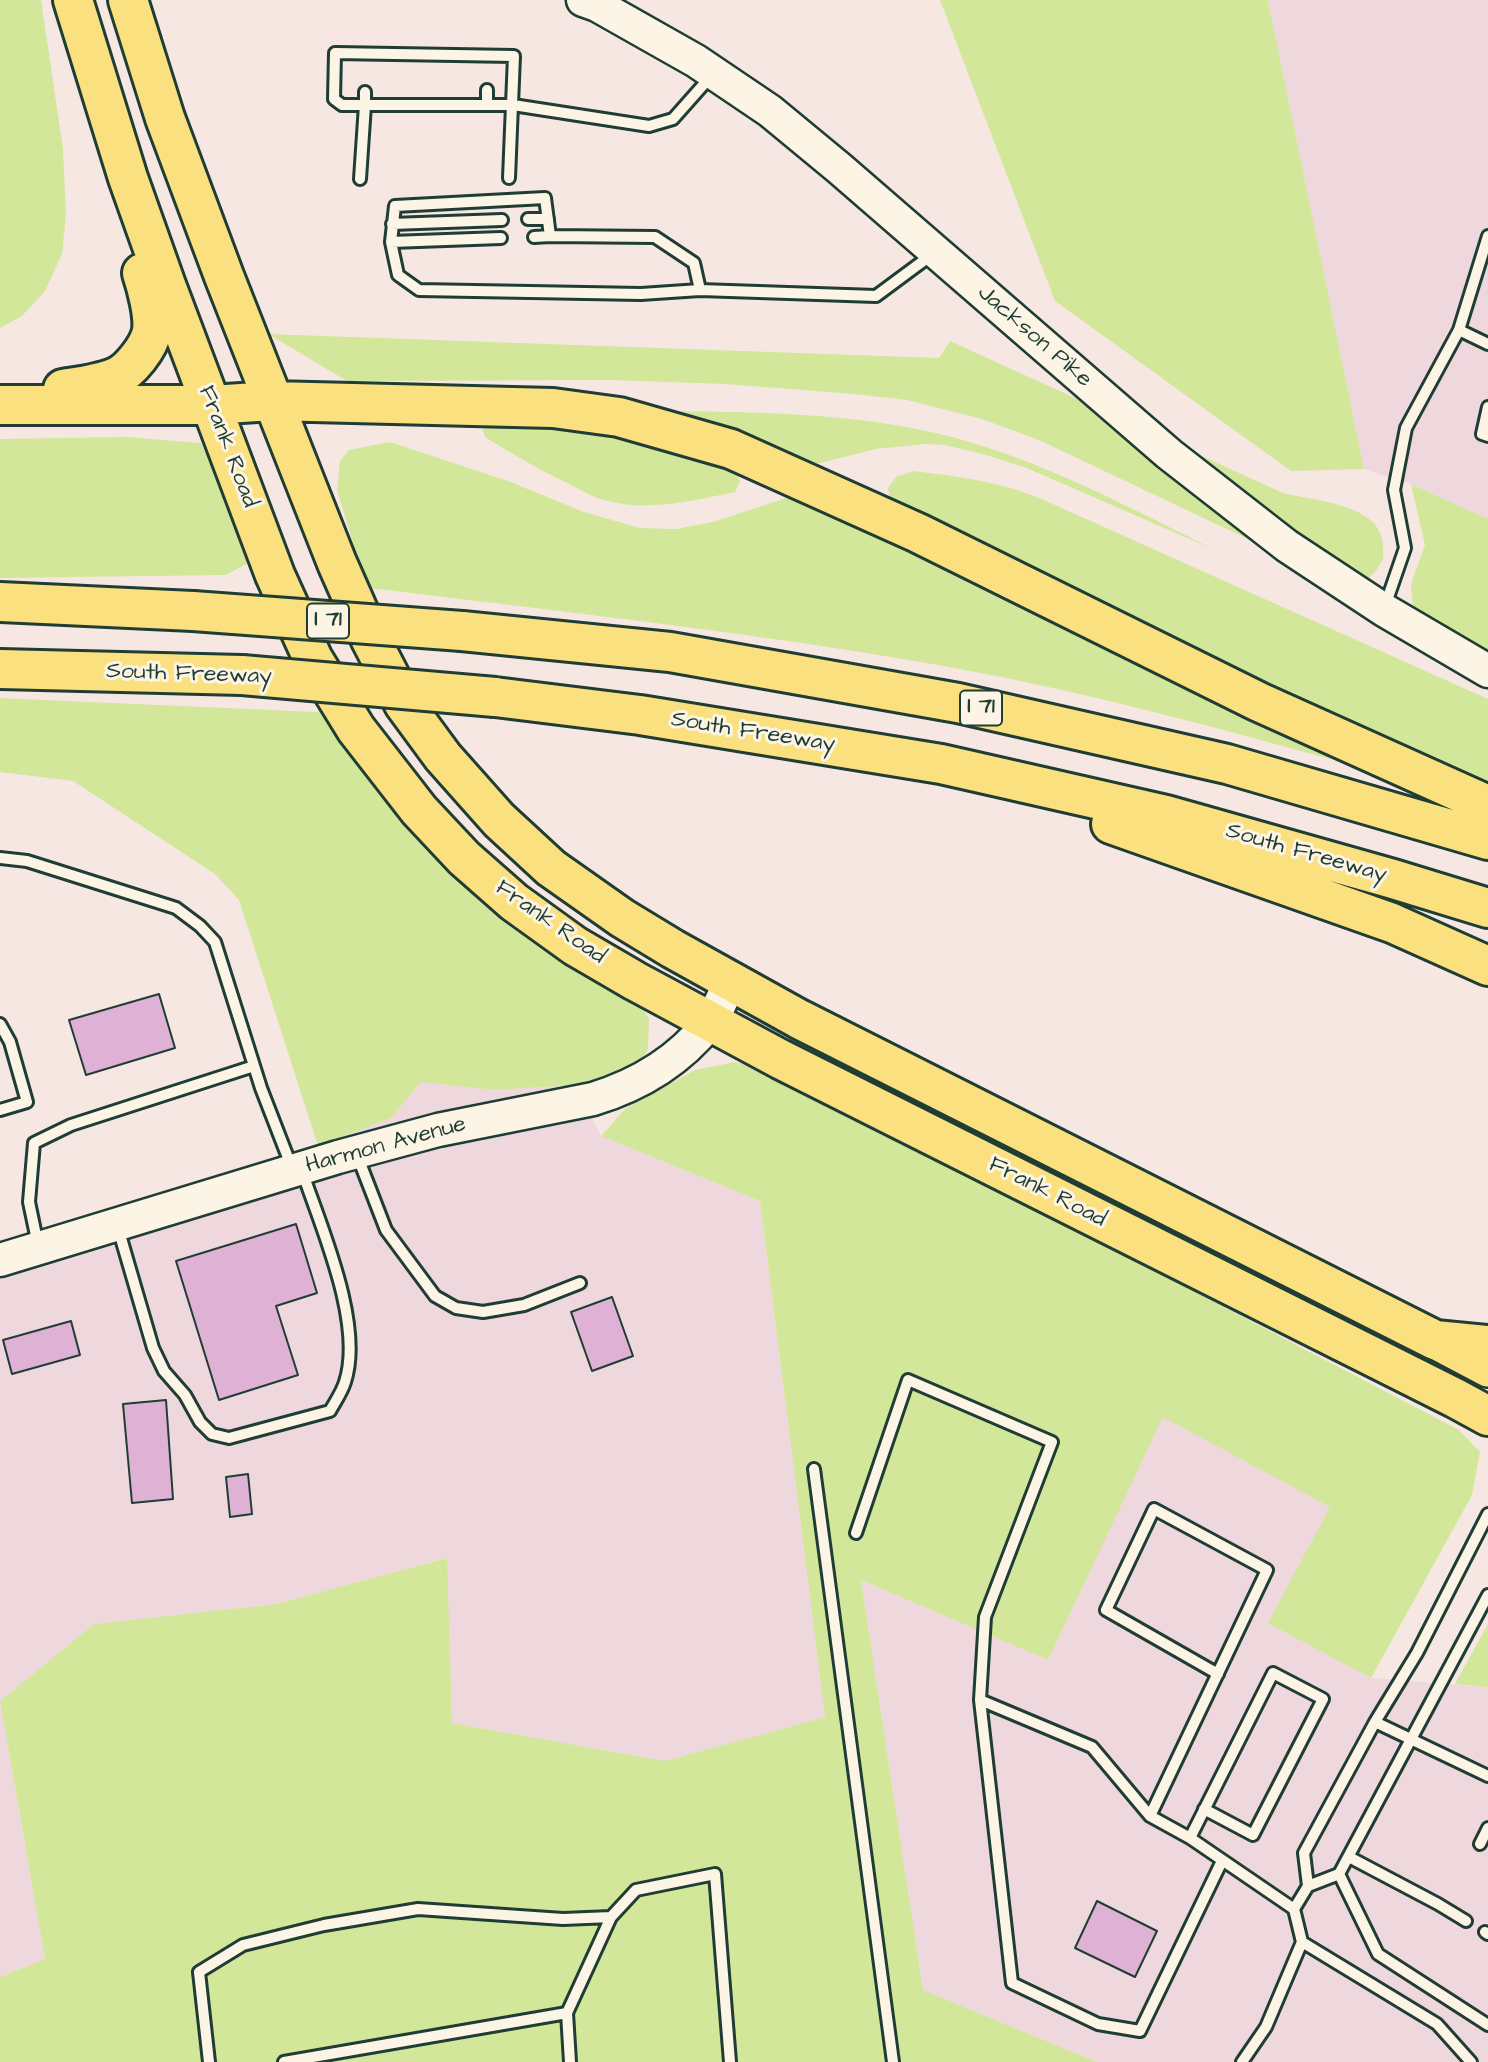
<!DOCTYPE html>
<html>
<head>
<meta charset="utf-8">
<style>
	body { margin:0 }
	canvas { display:block; background:#f6e7e2 }
</style>
</head>
<body>
<canvas width="1488" height="2062"></canvas>
<script>
const context = document.querySelector('canvas').getContext('2d');
context.lineJoin = 'round';
function fill(path, color) { context.fillStyle = color; context.fill(path, 'evenodd'); }
function trace(path, color, width, dash) { context.strokeStyle = color; context.lineWidth = width; context.lineCap = dash ? 'butt' : 'round'; context.setLineDash(dash || []); context.stroke(path); }
function label(font, color, halo, rows, align = 'center') {
  context.font = font + ' "Architects Daughter",sans-serif'; context.lineWidth = 6; context.setLineDash([]); context.textBaseline = 'middle'; context.strokeStyle = halo; context.fillStyle = color; for (const [text, x, y, turn = 0] of rows) {
    context.save(); context.translate(x, y); context.rotate((+turn || 0) * Math.PI / 180); context.textAlign = isNaN(turn) ? turn : align; if (halo) context.strokeText(text, 0, 0); context.fillText(text, 0, 0); context.restore();
  }
}
const built = new Path2D(`
	M1268,0H1488V519L1411,484L1364,469Z
	M421,1082L494,1090L576,1085L601,1136L760,1201L825,1717L665,1761L452,1723L446,1558L276,1604L94,1624L0,1701V1248L318,1146L391,1118Z
	M1163,1416L1330,1507L1371,1678L1488,1687V2062H1097L923,1990L861,1580L1048,1660Z
	M0,1702L45,1959L0,1977Z`);
const green = new Path2D(`
	M0,0H41L63,149L66,214L62,254L45,291L22,316L0,328Z
	M940,0H1268L1364,469L1291,471L1055,301Z
	M268,334L939,358L950,341L1283,493C1314,501 1385,504 1383,548C1383,553 1384,559 1381,563C1372,578 1363,584 1347,586L1041,441L982,419L907,400L854,394L725,384L611,380L347,381Z
	M665,411C761,412 859,413 952,437C1045,462 1131,508 1217,551L1027,468L986,455L945,445L924,444L876,449L808,466Z
	M569,423L731,465L740,481L735,492C695,500 649,512 608,501C594,498 581,490 569,484C540,470 512,454 485,437L482,428Z
	M125,437L201,443L232,510L252,561L226,575L0,578V439Z
	M390,442L508,481L584,512L640,528L676,529L713,522L786,498L809,497L1349,758L1345,763C1218,728 1090,693 960,669C768,634 573,613 379,589H367L337,490L340,461L349,450Z
	M913,471C957,476 995,481 1037,497L1488,699V782L1266,688L890,500L888,488L896,477Z
	M1411,484L1488,519V659L1421,624L1413,607L1411,584L1425,545Z
	M0,698L340,713L637,1001L649,1019L648,1049L638,1065L576,1085L494,1090L421,1082L391,1118L318,1146L239,900L215,874L73,781L0,772Z
	M735,1062L774,1072L1459,1430L1480,1452L1472,1495L1371,1678L1268,1623L1330,1507L1163,1417L1048,1660L861,1580L923,1990L1097,2062H0V1977L45,1959L0,1701L94,1624L276,1604L447,1558L452,1723L665,1761L825,1717L760,1201L601,1136L625,1109L695,1070Z
	M1488,1624V1687L1455,1684Z`);
const building = new Path2D(`
	M159,994L175,1048L86,1075L69,1020Z
	M296,1224L317,1293L276,1306L298,1375L219,1400L176,1261Z
	M612,1297L633,1356L592,1371L571,1312Z
	M71,1321L80,1355L12,1374L3,1340Z
	M166,1400L173,1499L132,1503L123,1404Z
	M248,1474L252,1514L230,1517L226,1477Z
	M1097,1901L1157,1931L1135,1977L1075,1948Z`);
const lane = new Path2D(`
	M487,90V105
	M365,92V105H342L334,99L335,53L514,56L509,178
	M360,179L365,105H513L649,126L673,119L712,75
	M528,219H548
	M392,224L502,220
	M534,237L550,236
	M391,242L501,238
	M700,290L694,263L655,237L550,236L545,198L395,206L391,242L398,275L419,290L641,294L700,290L876,296L934,253
	M1459,330L1488,344
	M1488,407L1482,434L1488,436
	M1385,606L1405,548L1394,490L1406,428L1459,330L1488,236
	M0,858L27,861L176,908L200,926L215,942L261,1088L292,1168
	M0,1024L10,1042L27,1102L0,1110
	M357,1155L386,1230L435,1296L456,1308L483,1312L524,1305L580,1283
	M118,1228L153,1348L164,1371L185,1395L200,1422L212,1434L229,1438L330,1411C335,1402 342,1392 345,1382C364,1324 321,1227 302,1171
	M38,1245L29,1202L34,1143L71,1125L254,1066
	M814,1469L893,2062
	M856,1533L908,1380L1052,1442L985,1617L980,1700L1012,1983L1098,2024L1140,2031L1222,1861
	M980,1700L1092,1747L1150,1816L1190,1838L1294,1909L1302,1942L1266,2027L1242,2062
	M1375,1722L1488,1776
	M1150,1816L1267,1570L1154,1509L1106,1610L1218,1674
	M1190,1838L1273,1673L1323,1699L1253,1835L1204,1809
	M1480,1844L1488,1828
	M1349,1857L1438,1904L1466,1921
	M1339,1874L1378,1954L1488,2025
	M1308,1886L1304,1853L1375,1722L1417,1653L1488,1514
	M1294,1909L1308,1886L1339,1874L1488,1595
	M1485,1932L1488,1934
	M1302,1942L1437,2024L1471,2062
	M209,2062L199,1972L243,1945L324,1925L418,1909L563,1919L611,1917
	M284,2062L567,2013
	M570,2062L567,2013L611,1917L636,1890L715,1874L730,2062`);
const secondary = new Path2D(`
	M583,0L597,5L696,61L770,111L839,168L1169,454L1287,546L1384,610L1488,671
	M0,1260L338,1157L438,1130L593,1099C639,1085 679,1061 709,1023C718,1011 724,994 731,980`);
const primary = new Path2D(`
	M1437,1341L1488,1368`);
const highway = new Path2D(`
	M73,0L128,178L166,285L275,575L313,659L356,729L419,810L464,858L514,902L575,946L635,981L780,1059L1455,1398L1488,1416
	M128,0L165,118L224,276L337,563L371,640L404,704L443,757L499,820L551,868L622,918L673,949L799,1019L1435,1340L1488,1345
	M63,389C81,386 99,384 116,377C130,371 149,347 152,331C154,315 147,288 142,273
	M0,405H211L272,401L553,408L619,417L731,449L918,533L1259,702L1488,805
	M0,602L193,611
	M462,631L670,652L958,703L1227,764L1488,840
	M0,669L242,675
	M495,697L640,715L941,764L1166,815L1393,879L1488,908
	M1111,824L1392,923L1488,966`);
const highwayBridge = new Path2D(`
	M193,611L462,631
	M242,675L495,697`);
const shields = [
	[328,621,42],
	[981,708,42]
];
const shieldNames = [
	["I 71",328,621],
	["I 71",981,708]
];
const streetNames = [
	["Jackson Pike",1034,337,41],
	["Frank Road",227,447,69],
	["South Freeway",189,675,2],
	["South Freeway",753,733,9],
	["South Freeway",1306,854,16],
	["Frank Road",550,923,35],
	["Harmon Avenue",386,1146,-15],
	["Frank Road",1047,1193,27]
];
fill(built, '#efd7de');
fill(green, '#d3e79b');
fill(building, '#dfb1d4');
trace(building, '#1f3d34', 2);
trace(lane, '#1f3d34', 16);
trace(secondary, '#1f3d34', 37);
trace(primary, '#1f3d34', 42);
trace(highway, '#1f3d34', 44);
trace(lane, '#fcf5e5', 10);
trace(secondary, '#fcf5e5', 32);
trace(primary, '#fbe080', 37);
trace(highway, '#fbe080', 38);
trace(highwayBridge, '#1f3d34', 44, []);
trace(highwayBridge, '#fbe080', 38);
for (const [x, y, w] of shields) { const box = new Path2D(); box.roundRect(x - w / 2, y - 17.5, w, 35, 5); context.fillStyle = '#fcf5e5'; context.fill(box); trace(box, '#1f3d34', 2); }
label('bold 21px', '#1f3d34', null, shieldNames);
label('23px', '#1f3d34', '#fcf5e5', streetNames);
</script>
</body>
</html>
